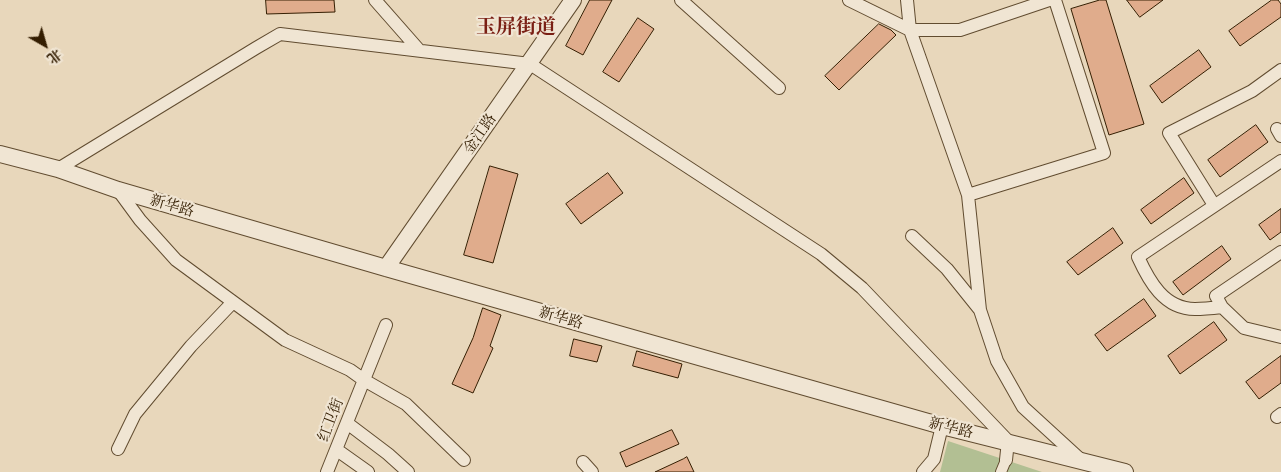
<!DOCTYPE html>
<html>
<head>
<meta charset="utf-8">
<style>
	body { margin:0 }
	#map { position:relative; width:1281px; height:472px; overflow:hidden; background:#e8d7bb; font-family:"Libre Caslon Text","Noto Serif SC",serif }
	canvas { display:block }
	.north { position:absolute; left:20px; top:20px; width:50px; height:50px; -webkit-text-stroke:4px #f0e5d3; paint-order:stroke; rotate:142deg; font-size:14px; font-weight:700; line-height:20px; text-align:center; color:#341e02 }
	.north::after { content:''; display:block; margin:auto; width:18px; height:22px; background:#341e02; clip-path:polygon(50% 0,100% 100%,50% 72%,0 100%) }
</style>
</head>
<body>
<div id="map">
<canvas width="1281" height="472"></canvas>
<div class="north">北</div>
</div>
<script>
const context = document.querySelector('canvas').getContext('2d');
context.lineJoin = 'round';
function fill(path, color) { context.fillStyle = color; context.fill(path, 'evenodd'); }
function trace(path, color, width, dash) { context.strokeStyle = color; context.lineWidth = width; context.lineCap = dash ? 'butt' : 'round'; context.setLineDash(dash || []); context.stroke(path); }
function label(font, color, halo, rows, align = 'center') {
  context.font = font + ' "Libre Caslon Text","Noto Serif SC",serif'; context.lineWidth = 4.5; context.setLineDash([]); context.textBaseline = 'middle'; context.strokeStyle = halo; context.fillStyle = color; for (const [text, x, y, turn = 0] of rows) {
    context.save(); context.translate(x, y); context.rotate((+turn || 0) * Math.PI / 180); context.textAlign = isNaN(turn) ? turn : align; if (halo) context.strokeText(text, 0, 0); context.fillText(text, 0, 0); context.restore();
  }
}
const green = new Path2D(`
	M948,441L1042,472H940Z`);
const building = new Path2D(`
	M266,0H334L335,12L267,14Z
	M590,0H612L583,55L566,46Z
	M1100,0H1106L1144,124L1109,135L1071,9Z
	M1127,0H1163L1140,17Z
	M1272,0H1278L1281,4V17L1240,46L1229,31Z
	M638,18L654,29L619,82L603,72Z
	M879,24L891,30L896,35L839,90L825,76Z
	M1199,50L1211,67L1162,103L1150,86Z
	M1256,125L1268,142L1220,177L1208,160Z
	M490,166L518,174L493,263L464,255Z
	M608,173L623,193L581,224L566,204Z
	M1184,178L1194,193L1151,224L1141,210Z
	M1281,209V232L1270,240L1259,225Z
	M1113,228L1123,243L1078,275L1067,262Z
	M1222,246L1231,259L1183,295L1173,282Z
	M1144,299L1156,316L1107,351L1095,335Z
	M483,308L501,315L490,346L493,348L473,393L452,384L473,338Z
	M1214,322L1227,340L1180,374L1168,356Z
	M574,339L602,346L597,362L570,356Z
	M637,351L682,364L678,378L633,366Z
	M1281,356V383L1259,399L1246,382Z
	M672,430L679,444L626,467L620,453Z
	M687,457L694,472H655L683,459Z`);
const pedestrian = new Path2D(`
	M1001,472L1006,460`);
const minor = new Path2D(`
	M375,0L419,50
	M681,0L779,88
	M849,0L910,30H960L1049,0
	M907,0L910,30L968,195L980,310L997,361L1023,407L1082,461
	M1277,129L1281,136
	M58,169L256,48L280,34L530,64L821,254L862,288L1008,441L1006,460
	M118,190L140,220L176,260L285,340L350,370L364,380L406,404L464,460
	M968,195L1104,153L1055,0
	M1214,205L1169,133L1252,91L1281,70
	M912,236L947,269L980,310
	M1281,252L1216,296L1222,307L1244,328L1281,337
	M1222,307C1213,308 1204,309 1195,309C1164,309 1149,281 1138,257L1281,161
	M1277,417L1281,414
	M347,423L388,454L408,472
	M118,449L135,414L191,346L233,302
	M337,450L368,472
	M583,462L592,472
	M327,472L386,325
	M923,472L934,459L942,426`);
const tertiary = new Path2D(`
	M0,154L58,169L118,190L386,268L942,426L1125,472
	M386,268L573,0`);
const streetNames = [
	["金江路",480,134,-55],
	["新华路",172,206,16],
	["新华路",561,318,16],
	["红卫街",331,420,-69],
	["新华路",951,428,14]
];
const districtNames = [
	["玉屏街道",516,27]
];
fill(green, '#b2bf93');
fill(building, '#e0ac8c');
trace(building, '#341e02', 1);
trace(pedestrian, '#614c30', 12);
trace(minor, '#614c30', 14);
trace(tertiary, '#614c30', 18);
trace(pedestrian, '#f0e5d3', 10);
trace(minor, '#f0e5d3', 12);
trace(tertiary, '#f0e5d3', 16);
label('15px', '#341e02', '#f0e5d3', streetNames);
label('bold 20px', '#7a1f14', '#f0e5d3', districtNames);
</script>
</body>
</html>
